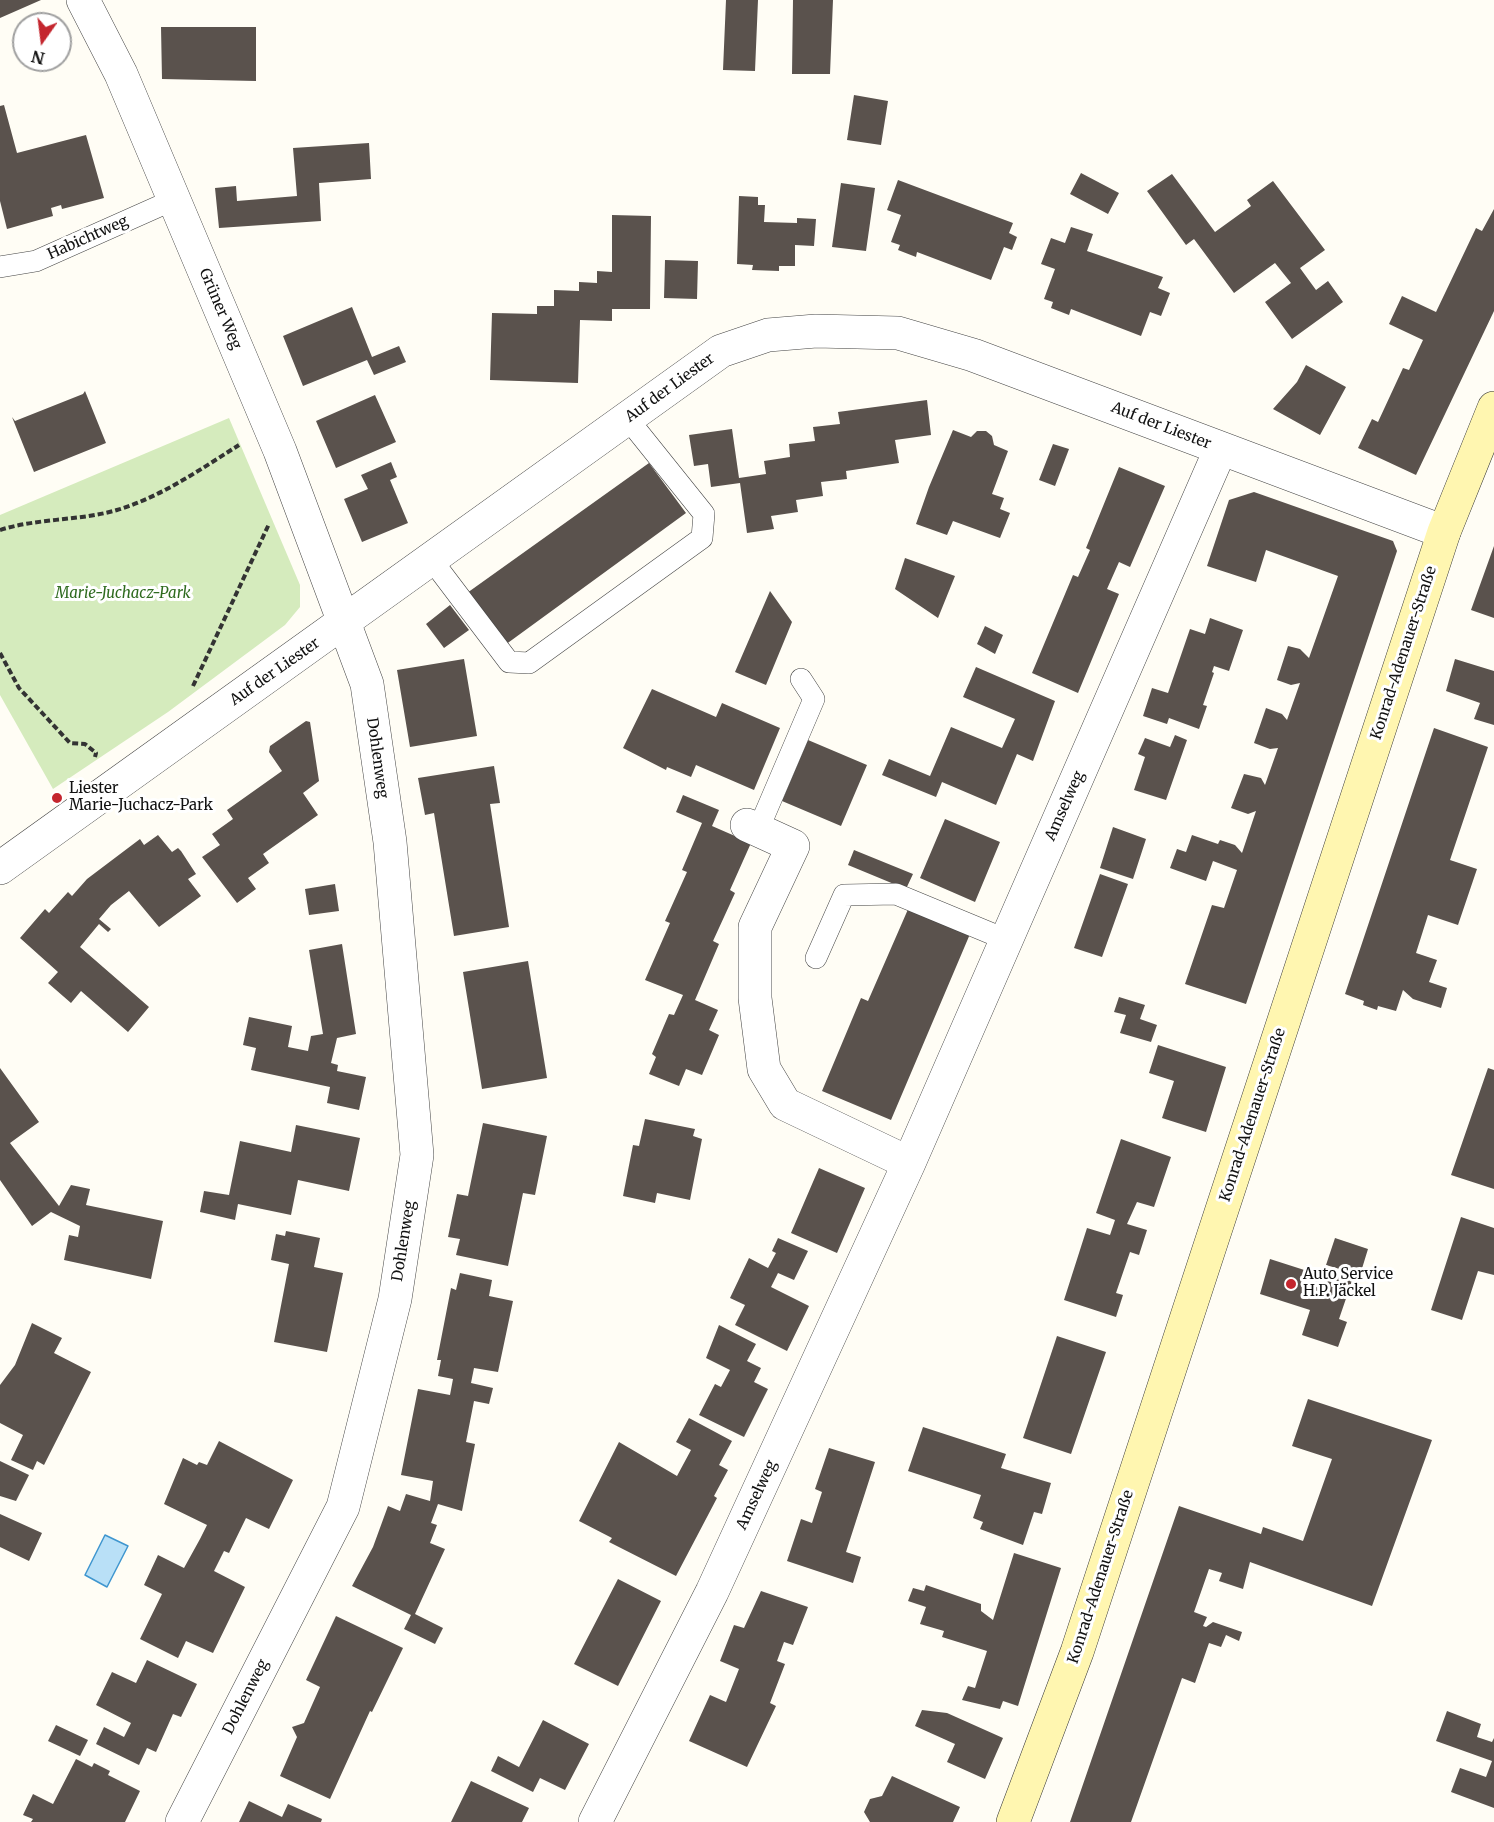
<!DOCTYPE html>
<html>
<head>
<meta charset="utf-8">
<style>
	body { margin:0 }
	#map { position:relative; width:1494px; height:1822px; overflow:hidden; background:#fffdf5; font-family:Merriweather,serif }
	canvas { display:block }
	.north { position:absolute; left:12px; top:12px; width:60px; height:60px; box-sizing:border-box; background:#fff; border:2px solid #a0a0a0; border-radius:50%; rotate:194deg; font-size:16px; font-weight:700; line-height:24px; text-align:center; color:#111 }
	.north::after { content:''; display:block; margin:auto; width:21px; height:27px; background:#c4262e; clip-path:polygon(50% 0,100% 100%,50% 72%,0 100%) }
</style>
</head>
<body>
<div id="map">
<canvas width="1494" height="1822"></canvas>
<div class="north">N</div>
</div>
<script>
const context = document.querySelector('canvas').getContext('2d');
context.lineJoin = 'round';
function fill(path, color) { context.fillStyle = color; context.fill(path, 'evenodd'); }
function trace(path, color, width, dash) { context.strokeStyle = color; context.lineWidth = width; context.lineCap = dash ? 'butt' : 'round'; context.setLineDash(dash || []); context.stroke(path); }
function label(font, color, halo, rows, align = 'center') {
  context.font = font + ' Merriweather,serif'; context.lineWidth = 6; context.setLineDash([]); context.textBaseline = 'middle'; context.strokeStyle = halo; context.fillStyle = color; for (const [text, x, y, turn = 0] of rows) {
    context.save(); context.translate(x, y); context.rotate((+turn || 0) * Math.PI / 180); context.textAlign = isNaN(turn) ? turn : align; if (halo) context.strokeText(text, 0, 0); context.fillText(text, 0, 0); context.restore();
  }
}
const green = new Path2D(`
	M229,418L300,585V607L285,625L168,712L53,789L0,695V515Z`);
const water = new Path2D(`
	M105,1535L128,1546L107,1587L85,1575Z`);
const building = new Path2D(`
	M0,0H41L0,18Z
	M726,0H758L755,71L723,70Z
	M793,0H833L830,74H792Z
	M161,27H256V81L162,79Z
	M854,95L888,101L881,145L847,140Z
	M4,105L17,153L86,135L104,198L62,209L61,205L51,208L53,216L7,229L0,201V106Z
	M369,143L371,179L319,183L321,221L219,228L215,188L236,186L237,201L297,196L293,148Z
	M1081,173L1119,193L1108,214L1070,194Z
	M1172,174L1215,232L1251,206L1247,200L1273,181L1325,250L1300,268L1316,290L1328,281L1343,302L1292,339L1265,302L1291,283L1275,263L1234,293L1194,239L1186,245L1147,191Z
	M898,180L1013,223L1009,233L1017,237L1012,250L1004,247L991,280L917,252L916,257L898,250L900,245L891,242L901,215L887,210Z
	M841,183L875,188L866,251L832,247Z
	M739,196L758,197V205H765L764,222L797,223V218L816,219L814,246L795,245V266H779V271L752,270L753,265L737,264Z
	M1494,209V311L1416,475L1358,448L1372,419L1378,422L1403,368L1409,370L1423,340L1389,324L1402,296L1436,312L1476,228L1482,231Z
	M612,215L651,216L650,309H612V321L580,320L578,383L490,380L492,313L537,314V306H554V290L579,291V282L597,283V271L612,272Z
	M1071,227L1093,234L1087,251L1163,277L1158,288L1170,293L1161,316L1150,312L1141,336L1071,309L1069,315L1051,308L1053,302L1044,299L1055,269L1041,264L1051,238L1065,243Z
	M665,260L698,261L697,299L664,298Z
	M352,307L372,357L399,346L406,362L374,375L367,360L303,386L283,336Z
	M1306,365L1346,387L1320,435L1273,409L1297,382Z
	M85,391L106,443L34,472L12,417L15,421L83,394Z
	M375,395L396,442L336,468L316,421Z
	M927,400L931,435L895,440L899,463L846,471L847,479L821,482L823,496L796,500L798,512L771,516L774,529L747,533L740,483L711,487L708,464L694,466L689,435L732,429L739,478L766,474L764,461L790,457L789,444L815,441L813,427L840,424L838,412Z
	M953,430L971,437L977,431H986L992,436L994,445L1008,451L992,494L1004,498L1000,509L1010,513L1000,538L953,521L947,535L916,524L929,487Z
	M1053,444L1069,449L1055,486L1039,480Z
	M391,462L397,477L390,480L408,523L362,542L344,499L368,489L361,475Z
	M649,463L686,513L505,645L467,593Z
	M1119,467L1165,486L1130,567L1119,562L1107,589L1119,594L1078,693L1032,673L1073,575L1078,577L1090,550L1086,548Z
	M1254,492L1393,541L1397,551L1246,1004L1185,984L1212,905L1224,908L1237,870L1213,861L1206,881L1170,868L1177,849L1186,852L1192,835L1218,844L1220,840L1235,845L1242,853L1256,811L1248,814L1231,808L1244,774L1261,778L1265,785L1278,748L1270,749L1254,743L1266,708L1282,714L1287,720L1300,683L1291,685L1277,680L1288,646L1300,649L1309,658L1338,576L1266,550L1256,582L1207,566L1229,500Z
	M1494,546V618L1471,610Z
	M905,558L955,576L938,618L895,589Z
	M770,591L792,622L766,685L735,672Z
	M450,605L469,630L444,648L426,624Z
	M1210,618L1243,630L1229,671L1214,666L1212,672L1214,673L1203,705L1207,706L1199,729L1169,718L1167,724L1143,716L1152,688L1168,693L1190,629L1205,634Z
	M985,626L1003,635L995,654L977,644Z
	M464,659L477,736L410,747L397,670Z
	M1455,659L1494,671V725L1474,719L1480,703L1446,691Z
	M976,667L1055,701L1033,761L1017,754L996,805L942,782L936,797L882,775L889,759L930,776L951,727L1002,748L1015,719L963,697Z
	M652,689L716,717L722,703L780,728L754,790L696,765L691,777L667,767L666,770L623,748Z
	M306,721L310,722L319,781L303,793L318,815L263,854L269,863L248,878L256,889L237,903L202,857L220,845L212,834L233,819L227,810L282,771L269,752L270,746Z
	M1434,728L1488,747L1450,860L1477,869L1458,925L1428,915L1416,953L1437,960L1429,982L1447,988L1441,1008L1413,999L1403,990L1396,1011L1378,1006L1377,1010L1363,1005L1364,1001L1345,994Z
	M1175,735L1187,740L1166,800L1134,790L1145,757L1138,754L1145,738L1170,747Z
	M808,740L867,765L841,826L782,801Z
	M494,766L500,803L490,804L509,927L454,936L434,813L425,815L418,778Z
	M683,795L719,810L712,826L751,843L730,890L735,893L713,941L719,944L695,1000L718,1010L709,1030L719,1035L702,1075L686,1069L679,1086L649,1074L656,1057L652,1054L669,1014L674,1015L683,995L645,980L670,923L665,921L687,872L682,870L702,823L676,812Z
	M945,819L1000,842L975,902L920,878Z
	M1113,827L1146,839L1133,879L1100,868Z
	M158,835L172,852L178,848L181,851L196,874L188,879L201,896L159,927L129,891L111,905L99,919L111,929L108,932L99,924L80,947L149,1007L128,1032L81,991L71,1003L48,983L58,972L20,938L45,909L49,913L68,892L72,896L87,879L140,839L144,845Z
	M854,850L913,874L906,889L848,865Z
	M1100,874L1128,884L1102,957L1074,948Z
	M335,884L339,911L309,915L305,889Z
	M909,907L970,934L891,1120L822,1091L861,998L868,1001Z
	M342,944L356,1034L337,1038L331,1063L338,1065L337,1071L366,1077L359,1110L327,1103L330,1087L251,1070L256,1048L243,1045L249,1017L292,1026L288,1047L308,1051L311,1036L323,1034L309,950Z
	M528,961L547,1078L482,1089L463,972Z
	M1119,997L1145,1005L1140,1019L1157,1025L1151,1042L1120,1033L1126,1015L1114,1012Z
	M1158,1045L1226,1067L1206,1132L1162,1118L1174,1081L1149,1073Z
	M0,1068L39,1122L10,1143L59,1206L71,1185L90,1189L86,1205L163,1221L151,1279L64,1260L69,1235L78,1237L80,1226L51,1212L32,1226L0,1180Z
	M1488,1068L1494,1070V1189L1451,1175Z
	M645,1119L695,1129L693,1136L702,1139L690,1200L657,1193L655,1203L623,1196L633,1145L639,1146Z
	M483,1123L547,1136L535,1195L523,1193L508,1266L456,1255L460,1239L448,1237L457,1194L468,1196Z
	M296,1125L360,1138L349,1191L298,1180L291,1215L238,1204L235,1220L200,1212L204,1191L229,1195L240,1141L291,1152Z
	M1121,1139L1171,1157L1154,1207L1137,1202L1127,1224L1147,1230L1139,1255L1130,1252L1116,1293L1123,1295L1116,1317L1064,1300L1087,1228L1110,1235L1115,1220L1096,1213Z
	M819,1168L865,1188L837,1253L791,1233Z
	M1461,1217L1494,1228V1275L1478,1271L1462,1320L1431,1310Z
	M286,1231L320,1238L314,1267L343,1273L327,1352L274,1342L289,1264L271,1260L276,1234L285,1236Z
	M778,1238L808,1251L794,1280L778,1273L771,1287L809,1306L787,1351L735,1325L745,1305L730,1298L749,1258L768,1268L776,1253L772,1251Z
	M1335,1238L1368,1249L1360,1275L1326,1265Z
	M1270,1259L1323,1276L1325,1272L1352,1281L1339,1319L1347,1322L1338,1347L1302,1335L1310,1310L1260,1294Z
	M460,1273L492,1280L489,1296L513,1301L498,1372L474,1368L471,1383L493,1388L489,1404L474,1401L466,1442L475,1444L462,1511L438,1504L431,1523L437,1525L430,1543L445,1549L415,1614L443,1628L435,1644L404,1629L411,1615L352,1586L373,1547L388,1506L400,1511L406,1494L430,1501L433,1481L401,1475L418,1389L450,1395L453,1379L438,1376L441,1360H437L451,1288L456,1290Z
	M32,1323L62,1338L54,1353L91,1372L44,1465L37,1461L33,1470L11,1460L23,1435L0,1423V1385L15,1365Z
	M719,1325L756,1344L747,1361L761,1368L754,1382L768,1389L744,1437L699,1415L715,1384L721,1387L730,1370L706,1358Z
	M1057,1336L1106,1352L1071,1454L1023,1438Z
	M1308,1399L1432,1440L1372,1606L1250,1562L1243,1589L1219,1581L1222,1573L1209,1569L1194,1612L1207,1617L1203,1626L1206,1627L1213,1622L1242,1632L1239,1641L1226,1635L1221,1647L1209,1643L1195,1683L1182,1678L1131,1822H1070L1179,1506L1261,1534L1263,1527L1303,1541L1332,1459L1292,1446Z
	M689,1418L732,1441L719,1465L728,1470L714,1496L717,1498L676,1576L609,1542L612,1538L579,1521L619,1442L677,1476L691,1450L676,1442Z
	M923,1427L1006,1454L1001,1468L1051,1483L1042,1514L1034,1512L1023,1545L980,1529L983,1522L973,1518L981,1495L908,1471Z
	M219,1441L293,1480L269,1529L246,1518L229,1553L224,1551L214,1571L245,1587L213,1653L186,1641L178,1658L140,1639L162,1594L144,1585L158,1555L184,1568L200,1539L207,1525L164,1504L183,1458L197,1465L199,1462L207,1465Z
	M829,1448L875,1462L846,1552L861,1557L853,1583L787,1561L801,1519L812,1523L822,1492L815,1489Z
	M0,1461L29,1475L16,1501L0,1496Z
	M0,1514L42,1533L29,1561L0,1547Z
	M1014,1553L1061,1568L1018,1706L1003,1701L1000,1709L962,1700L968,1686L975,1688L987,1651L942,1637L944,1631L920,1624L926,1607L908,1601L913,1588L924,1591L926,1585L981,1604V1611L993,1620Z
	M618,1579L661,1601L618,1686L574,1664Z
	M761,1591L808,1607L793,1645L784,1642L777,1661L785,1664L770,1703L776,1706L747,1767L689,1741L710,1695L726,1702L739,1669L720,1661L734,1625L744,1628Z
	M336,1616L403,1648L372,1712L370,1711L330,1799L280,1776L297,1737L292,1727L304,1723L320,1687L306,1680Z
	M147,1660L197,1684L181,1717L173,1714L156,1752L147,1748L139,1765L96,1744L104,1727L124,1737L131,1723L96,1705L112,1672L136,1683Z
	M922,1710L947,1713L1003,1738L985,1779L947,1762L955,1744L915,1726Z
	M1447,1711L1481,1724L1477,1737L1492,1742L1494,1738V1808L1451,1792L1460,1768L1486,1777L1492,1761L1436,1741Z
	M543,1720L589,1744L565,1790L540,1778L533,1792L491,1771L498,1756L519,1767Z
	M56,1725L88,1740L80,1756L48,1741Z
	M76,1759L92,1767L94,1763L110,1771L108,1775L140,1791L125,1822H31L33,1819L23,1815L33,1794L53,1804Z
	M892,1776L960,1807L953,1822H870L864,1812L870,1799L882,1796Z
	M471,1781L529,1808L522,1822H451Z
	M249,1801L282,1817L288,1804L322,1819L321,1822H239Z`);
const path = new Path2D(`
	M0,530C38,518 79,521 117,510C161,497 201,469 239,445
	M0,653L19,688L70,743L85,744L96,753L95,757
	M193,686L269,524`);
const lane = new Path2D(`
	M0,267L36,261L173,200
	M431,559L509,662L529,663L702,538L704,514L627,418
	M758,830L814,699L801,679
	M816,958L844,895L896,894L1007,940`);
const street = new Path2D(`
	M83,0L121,74L280,451L367,684L390,842L417,1155L395,1299L343,1507L182,1822
	M747,825L793,846L755,927V998L764,1069L785,1104L909,1163
	M0,868L721,351L768,335L816,331L898,333L973,355L1444,532
	M595,1822L712,1592L909,1163L1221,448`);
const secondary = new Path2D(`
	M1013,1822L1077,1652L1444,532L1494,408`);
const markers = [
	[57,798,6,"#c4262e"],
	[1291,1284,6,"#c4262e"]
];
const streetNames = [
	["Habichtweg",88,238,-24],
	["Grüner Weg",220,309,67],
	["Auf der Liester",670,388,-36],
	["Auf der Liester",1161,426,21],
	["Konrad-Adenauer-Straße",1404,653,-72],
	["Auf der Liester",275,672,-35],
	["Dohlenweg",377,758,82],
	["Amselweg",1065,806,-66],
	["Konrad-Adenauer-Straße",1253,1115,-72],
	["Dohlenweg",404,1241,-81],
	["Amselweg",757,1495,-65],
	["Konrad-Adenauer-Straße",1101,1577,-72],
	["Dohlenweg",246,1697,-63]
];
const parkNames = [
	["Marie-Juchacz-Park",123,594]
];
const poiNames = [
	["Liester",69,789],
	["Marie-Juchacz-Park",69,806],
	["Auto Service",1303,1275],
	["H.P. Jäckel",1303,1292]
];
fill(green, '#d5ebbd');
fill(water, '#b9e0f7');
trace(water, '#3f96cf', 1.5);
fill(building, '#5a524d');
trace(lane, '#444', 22);
trace(street, '#444', 34);
trace(secondary, '#333', 34);
trace(path, '#333', 4, [6, 3]);
trace(lane, '#fff', 21);
trace(street, '#fff', 33);
trace(secondary, '#fff6b0', 33);
for (const [x, y, r, color] of markers) { const dot = new Path2D(); dot.arc(x, y, r, 0, 2 * Math.PI); context.fillStyle = color; context.fill(dot); trace(dot, '#fff', 2); }
label('15px', '#111', '#fff', streetNames);
label('italic 15px', '#2f6b1f', '#fff', parkNames);
label('15px', '#111', '#fff', poiNames, 'left');
</script>
</body>
</html>
